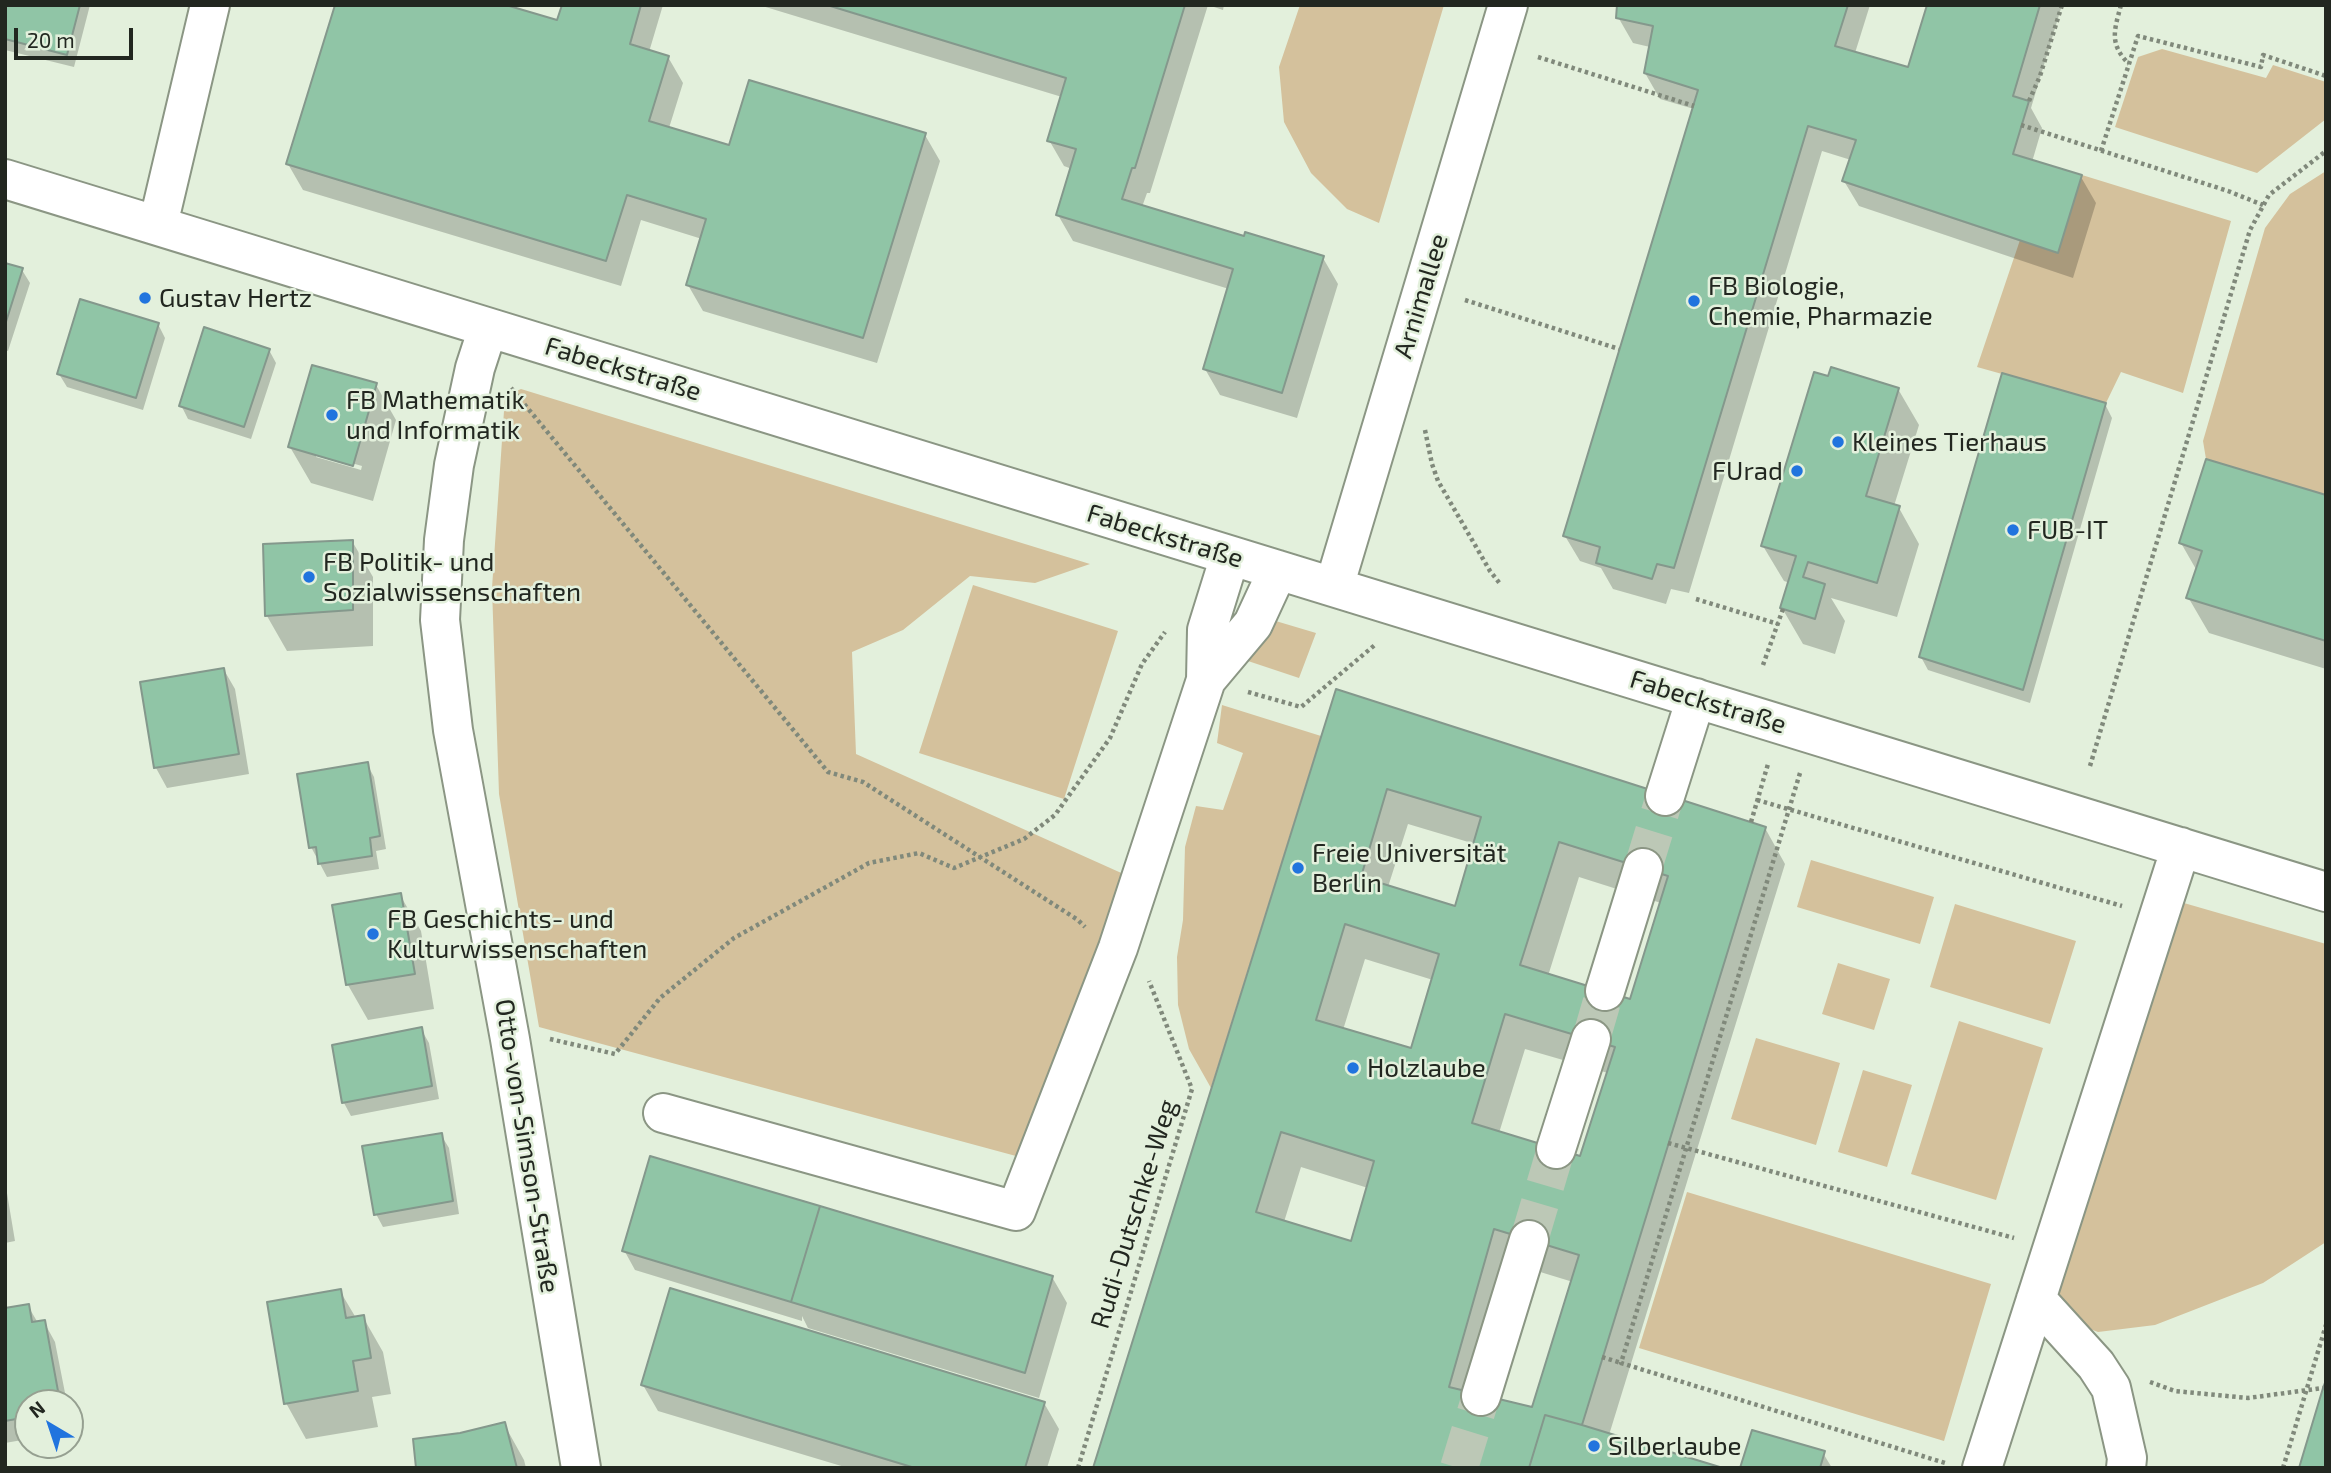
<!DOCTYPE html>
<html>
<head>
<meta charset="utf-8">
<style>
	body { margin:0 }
	#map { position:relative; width:2331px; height:1473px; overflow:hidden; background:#e3f0dc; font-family:"Exo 2",sans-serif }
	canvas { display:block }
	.frame { position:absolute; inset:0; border:7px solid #222720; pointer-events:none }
	.north { position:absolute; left:14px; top:1389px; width:70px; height:70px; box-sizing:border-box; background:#e3f0dc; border:2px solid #96a091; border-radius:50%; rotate:321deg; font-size:19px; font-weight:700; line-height:28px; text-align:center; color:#222720 }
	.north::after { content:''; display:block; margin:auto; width:24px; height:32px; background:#2174de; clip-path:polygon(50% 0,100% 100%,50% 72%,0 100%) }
	.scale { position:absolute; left:14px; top:28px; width:119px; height:32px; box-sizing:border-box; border:4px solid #222720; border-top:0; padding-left:9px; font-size:21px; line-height:24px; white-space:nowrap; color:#222720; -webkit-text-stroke:5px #e3f0dc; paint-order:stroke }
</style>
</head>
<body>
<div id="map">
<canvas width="2331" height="1473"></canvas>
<div class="frame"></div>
<div class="north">N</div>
<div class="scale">20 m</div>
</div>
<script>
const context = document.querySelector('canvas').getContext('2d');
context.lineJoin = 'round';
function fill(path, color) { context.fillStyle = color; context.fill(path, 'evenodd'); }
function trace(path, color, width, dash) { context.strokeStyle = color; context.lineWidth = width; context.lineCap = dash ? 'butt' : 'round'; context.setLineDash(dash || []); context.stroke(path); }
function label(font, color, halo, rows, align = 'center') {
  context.font = font + ' "Exo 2",sans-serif'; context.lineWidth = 5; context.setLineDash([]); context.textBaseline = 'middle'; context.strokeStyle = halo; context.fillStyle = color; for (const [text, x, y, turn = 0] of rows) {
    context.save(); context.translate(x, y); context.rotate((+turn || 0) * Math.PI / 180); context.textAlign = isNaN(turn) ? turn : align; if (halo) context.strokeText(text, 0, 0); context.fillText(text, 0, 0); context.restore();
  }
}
const green = new Path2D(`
	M1300,5H1444L1379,223L1347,209L1311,173L1284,122L1279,67Z
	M2162,49L2266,78L2273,65L2326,82V119L2257,173L2115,127L2138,57Z
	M2326,171V495L2206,459L2203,441L2265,228L2290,194Z
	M2082,175L2231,221L2183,393L2121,372L2106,403L1977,367L2020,240L2058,253Z
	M521,389L1090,564L1035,583L970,576L903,630L852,652L856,754L1128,876L1027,1159L539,1027L499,794L492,588L505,396Z
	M973,585L1118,631L1064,799L919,753Z
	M1269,619L1316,633L1299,678L1242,659Z
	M1222,705L1321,736L1211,1088L1189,1049L1178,1005L1177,957L1183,920L1185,847L1196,806L1223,810L1243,753L1217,743Z
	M1811,860L1934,897L1920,944L1797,907Z
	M2177,901L2326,944V1242L2263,1283L2155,1325L2098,1332L2077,1324L2058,1297Z
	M1955,904L2076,941L2050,1024L1930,987Z
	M1838,963L1890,979L1874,1030L1822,1014Z
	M1959,1021L2043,1048L1996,1200L1911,1174Z
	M1756,1038L1840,1063L1816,1145L1731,1119Z
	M1863,1070L1912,1085L1887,1167L1838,1152Z
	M1687,1192L1991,1284L1944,1441L1639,1348Z`);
const shadow = new Path2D(`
	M5,5H90L74,67L5,50Z
	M563,5H663L649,52L668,57L683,83L669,128L730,147L925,135L940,161L877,363L703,311L688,285L702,239L641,220L621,286L303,190L288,164L558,23Z
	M759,5H1208L1150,193H1147L1142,207L1245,238L1323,258L1338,284L1297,418L1220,395L1205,369L1229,289L1073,241L1058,215L1072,169L1064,166L1049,140L1062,97Z
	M1208,5H1224L1223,10Z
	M1619,5H1870L1855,53L1909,70L1929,5H2062L2031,108L2042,128L2032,162L2081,177L2096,203L2073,278L1859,206L1844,181L1851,160L1822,151L1689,593L1671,589L1666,604L1613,589L1601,568L1580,561L1565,536L1694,109L1660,99L1645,73L1650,47L1633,43L1618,17Z
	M5,264L22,270L30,283L8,351L5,350Z
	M158,324L165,338L143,410L67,387L59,374Z
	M269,350L276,363L251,439L188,419L181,405Z
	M376,385L396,420L373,501L311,483L290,447ZM316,453L362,466L361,470L316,457Z
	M1898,389L1919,425L1894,506L1899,508L1919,544L1897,617L1831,598L1845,621L1835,654L1803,644L1782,608L1790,583L1784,581L1763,546Z
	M2105,404L2112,418L2030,703L1928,670L1921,657Z
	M2326,497V669L2209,633L2188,597L2197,571L2181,543Z
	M352,541L373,577V646L287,651L267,616Z
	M224,670L235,689L249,774L167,788L156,768L142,683Z
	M1337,691L1765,828L1785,864L1609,1435L1095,1468ZM1408,824L1475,844L1457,908L1388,887ZM1579,877L1661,903L1631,1001L1548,976ZM1365,959L1433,980L1412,1050L1343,1030ZM1525,1049L1608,1073L1581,1158L1499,1133ZM1301,1167L1368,1188L1352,1244L1284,1222ZM1514,1264L1573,1282L1533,1410L1477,1395Z
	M367,764L374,777L386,849L376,851L379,869L327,877L311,847Z
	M400,895L421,931L434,1009L368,1020L348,985Z
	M421,1029L429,1043L439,1099L351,1116L344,1103L334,1046Z
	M441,1135L449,1148L459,1214L383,1227L376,1214Z
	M5,1181L15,1241L5,1243Z
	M624,1250L1052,1277L1067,1303L1039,1398L808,1328L802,1316V1321L635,1270Z
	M340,1291L356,1318L363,1317L383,1352L391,1394L372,1397L378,1427L306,1439L286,1403Z
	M28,1306L38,1323L44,1322L55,1342L67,1403H28V1439L5,1443V1310Z
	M643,1385L1044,1403L1059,1429L1047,1468H848L658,1411Z
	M504,1424L524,1460L526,1468H418L461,1434Z
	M1823,1453L1832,1468H1742Z`);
const building = new Path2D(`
	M5,5H80L67,55L5,39Z
	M335,5H506L557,20L562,5H641L630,44L669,56L649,121L729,145L749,80L926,133L863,338L686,285L706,219L627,195L606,261L286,164Z
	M827,5H1185L1135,168H1132L1122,199L1244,236L1245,232L1324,256L1282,393L1203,369L1233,269L1056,215L1076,149L1047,141L1066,78Z
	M1617,5H1848L1835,46L1908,67L1927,5H2040L2013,96L2029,101L2013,154L2082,175L2058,253L1842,181L1856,140L1808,126L1674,568L1657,564L1652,579L1596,563L1600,547L1563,536L1698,90L1644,73L1653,26L1616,18Z
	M5,263L23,268L5,325Z
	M80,299L159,323L136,398L57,374Z
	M204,327L270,349L244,427L179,406Z
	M312,365L377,383L353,466L288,447Z
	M1831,367L1899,388L1866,496L1900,506L1877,583L1808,562L1803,577L1825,584L1815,619L1780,608L1796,556L1761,546L1814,372L1828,376Z
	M2002,373L2106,403L2023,690L1919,657Z
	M2206,459L2326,495V641L2186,598L2202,551L2179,543Z
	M353,540V610L265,616L263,544Z
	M224,668L239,754L154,768L140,682Z
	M1336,689L1766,827L1582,1425L1545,1415L1529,1468H1093ZM1387,789L1481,817L1455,906L1361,877ZM1559,842L1668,876L1630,999L1520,965ZM1345,924L1439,954L1411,1048L1316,1020ZM1505,1014L1615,1047L1580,1156L1472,1123ZM1281,1132L1374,1161L1351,1241L1256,1212ZM1494,1229L1579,1255L1532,1407L1449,1387Z
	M368,762L380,836L370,838L372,856L318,864L316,847L309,848L297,774Z
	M401,893L415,974L346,985L332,905Z
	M422,1027L432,1086L342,1103L332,1045Z
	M442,1133L453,1201L374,1215L362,1146Z
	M650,1156L820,1206L791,1302L622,1251Z
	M820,1206L1053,1276L1025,1373L791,1302Z
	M670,1288L1045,1402L1025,1468H915L641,1385Z
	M341,1289L346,1318L364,1315L371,1358L353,1361L358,1391L284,1404L267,1302Z
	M29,1304L32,1322L45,1320L58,1391L47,1394L48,1403H28V1417L5,1421V1308Z
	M2326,1380V1468H2299L2323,1388Z
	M1545,1415L1582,1425L1723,1468H1529Z
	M505,1422L517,1468H416L413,1439L460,1433Z
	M1752,1430L1825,1451L1820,1468H1740Z`);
const minorTunnel = new Path2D(`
	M1643,868L1665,796
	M1591,1039L1605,991
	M1529,1240L1556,1149
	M1459,1468L1481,1396`);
const path = new Path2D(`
	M2121,5C2114,31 2109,44 2129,64
	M1538,57L1694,106
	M2029,101L2040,76L2062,5
	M2021,125L2228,191L2263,205
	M2101,151L2138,36L2261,67L2263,55L2326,76
	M1465,300L1619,349
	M511,388L828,772L863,782L1078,920L1085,927
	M1425,430L1432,464L1438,481L1490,571L1501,585
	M1696,599L1778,624
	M1763,665L1783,609
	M1248,692L1301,707L1376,644
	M2090,766L2250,230L2269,195L2326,151
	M1800,773L1621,1363L1945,1463
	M1757,800L2122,906
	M1751,822L1768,764
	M550,1039L615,1054L660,998L734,938L869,863L919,853L954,868L1024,839L1055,815L1110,738L1142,664L1165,632
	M1668,1143L2014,1238
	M1602,1357L1621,1363
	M2150,1382L2175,1391L2248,1398L2323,1388
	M1078,1468L1192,1089L1149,981
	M2283,1468L2326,1325`);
const minor = new Path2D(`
	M5,179L2326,892
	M158,225L210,5
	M488,328L475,368L454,465L444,540L440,620L453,730L510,1039L581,1468
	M1334,587L1508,5
	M1206,680L1253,624L1278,570
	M1665,796L1696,698
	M1605,991L1643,868
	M663,1113L1016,1211L1118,948L1206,680L1207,630L1230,556
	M1556,1149L1591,1039
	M2036,1299L2096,1365L2111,1388L2127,1458L2126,1468
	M1481,1396L1529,1240
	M1982,1468L2181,847`);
const markers = [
	[145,298,7,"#2174de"],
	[1694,301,7,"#2174de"],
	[332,415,7,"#2174de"],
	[1838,442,7,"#2174de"],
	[1797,471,7,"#2174de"],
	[2013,530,7,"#2174de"],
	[309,577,7,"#2174de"],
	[1298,868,7,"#2174de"],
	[373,934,7,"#2174de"],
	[1353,1068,7,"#2174de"],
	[1594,1446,7,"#2174de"]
];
const poiNames = [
	["FB Biologie,",1708,286],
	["Chemie, Pharmazie",1708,316],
	["Gustav Hertz",159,298],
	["FB Mathematik",346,400],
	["und Informatik",346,430],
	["Kleines Tierhaus",1852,442],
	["FUrad",1783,471,"right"],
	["FUB-IT",2027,530],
	["FB Politik- und",323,562],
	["Sozialwissenschaften",323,592],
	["Freie Universität",1312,853],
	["Berlin",1312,883],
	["FB Geschichts- und",387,919],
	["Kulturwissenschaften",387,949],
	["Holzlaube",1367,1068],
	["Silberlaube",1608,1446]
];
const streetNames = [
	["Arnimallee",1421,296,-73],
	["Fabeckstraße",623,369,17],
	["Fabeckstraße",1165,536,17],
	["Fabeckstraße",1708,702,17],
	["Otto-von-Simson-Straße",527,1146,81],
	["Rudi-Dutschke-Weg",1134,1214,-73]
];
fill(green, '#d4c19c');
fill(shadow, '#0003');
fill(building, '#90c5a6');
trace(building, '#84988c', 2);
trace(minorTunnel, '#bcc8b6', 38, [38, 19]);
trace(minor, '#8b9684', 42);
trace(path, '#80897b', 4.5, [3.5, 3.5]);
trace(minor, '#fff', 38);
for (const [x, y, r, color] of markers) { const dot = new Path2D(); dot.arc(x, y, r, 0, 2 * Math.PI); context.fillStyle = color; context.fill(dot); trace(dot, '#e3f0dc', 2.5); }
label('26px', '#222720', '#e3f0dc', poiNames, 'left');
label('26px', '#222720', '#e3f0dc', streetNames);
</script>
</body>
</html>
